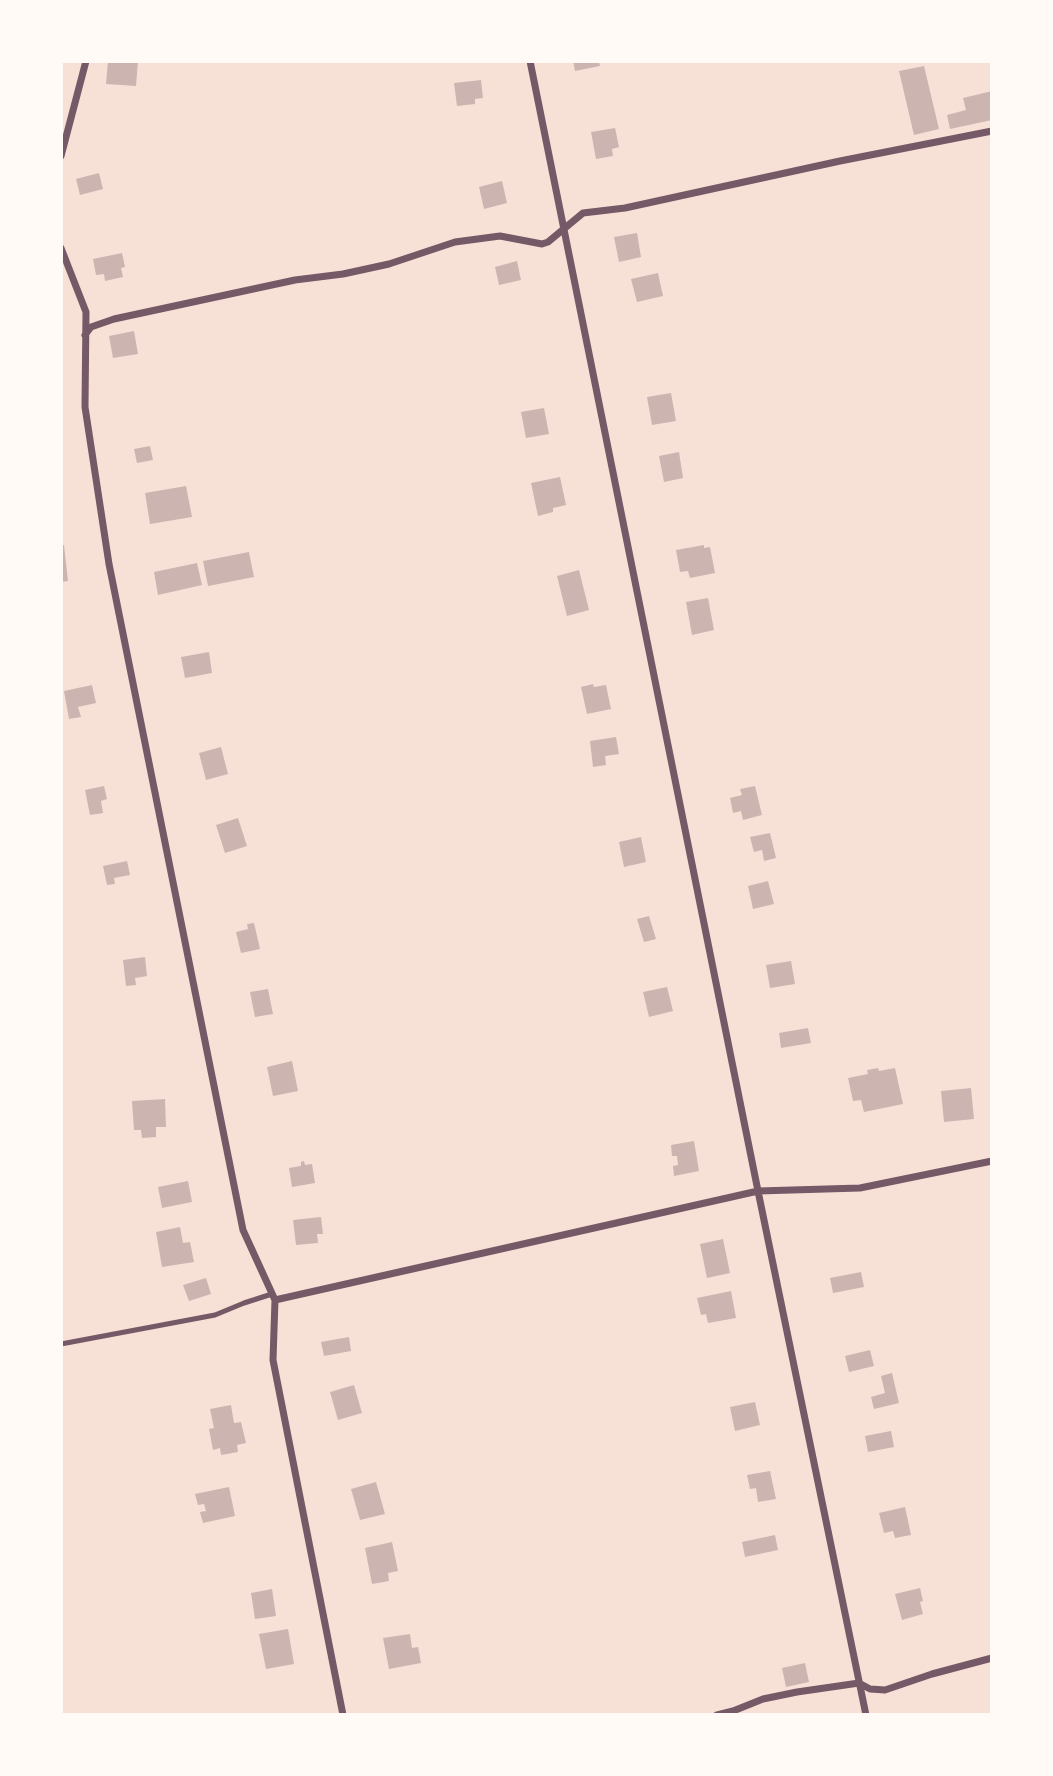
<!DOCTYPE html>
<html>
<head>
<meta charset="utf-8">
<style>
	body { margin:0 }
	#map { position:relative; width:1053px; height:1776px; overflow:hidden; background:#f7e1d7; font-family:"IBM Plex Sans",sans-serif }
	canvas { display:block }
	.frame { position:absolute; inset:0; border:63px solid #fffaf5; pointer-events:none }
</style>
</head>
<body>
<div id="map">
<canvas width="1053" height="1776"></canvas>
<div class="frame"></div>
</div>
<script>
const context = document.querySelector('canvas').getContext('2d');
context.lineJoin = 'round';
function fill(path, color) { context.fillStyle = color; context.fill(path, 'evenodd'); }
function trace(path, color, width, dash) { context.strokeStyle = color; context.lineWidth = width; context.lineCap = dash ? 'butt' : 'round'; context.setLineDash(dash || []); context.stroke(path); }
const building = new Path2D(`
	M108,61H138L136,86L106,84Z
	M573,61H599L600,66L575,71Z
	M924,66L939,129L914,135L899,71Z
	M481,80L483,98L475,99V104L457,106L454,83Z
	M992,91V120L950,129L947,115L966,110L963,98Z
	M615,128L619,147L612,149L613,156L596,159L591,132Z
	M99,173L103,189L80,195L76,179Z
	M502,181L507,203L484,209L479,187Z
	M637,233L641,257L619,262L614,237Z
	M122,253L125,267L121,268L123,277L105,281L104,274L96,275L93,259Z
	M517,261L521,280L499,285L495,267Z
	M658,273L663,296L637,302L631,279Z
	M134,331L138,354L113,358L109,336Z
	M671,393L676,421L652,425L647,397Z
	M544,408L549,434L526,438L521,412Z
	M150,446L153,460L137,463L134,449Z
	M679,452L683,478L664,482L659,456Z
	M560,477L566,505L553,508V512L538,516L531,483Z
	M186,486L192,517L150,524L145,493Z
	M61,545H64L68,581L61,582Z
	M704,545V548L710,547L715,573L690,578L688,571L680,572L676,550Z
	M249,552L254,577L208,586L203,561Z
	M197,563L202,585L158,595L154,572Z
	M579,570L589,610L567,616L557,576Z
	M708,598L714,630L692,635L686,602Z
	M209,652L212,673L185,678L181,657Z
	M593,684L594,687L606,685L611,709L587,714L581,687Z
	M92,685L96,703L78,707L81,717L69,719L64,691Z
	M616,737L619,754L605,756L606,765L593,767L590,741Z
	M221,747L228,774L206,780L199,753Z
	M104,786L107,799L101,801L103,813L90,815L85,790Z
	M755,786L762,815L743,820L741,811L733,813L730,798L742,795L740,789Z
	M238,818L247,846L225,853L216,825Z
	M770,833L776,858L764,861L762,850L754,852L750,837Z
	M641,837L646,862L624,867L619,842Z
	M127,861L130,875L114,878L115,884L107,885L103,866Z
	M768,881L774,904L753,909L748,886Z
	M649,916L656,939L644,942L637,919Z
	M254,923L260,949L241,953L236,932L248,929L247,924Z
	M145,957L147,976L135,978L136,985L126,986L123,960Z
	M791,961L795,984L770,988L766,965Z
	M667,987L673,1011L649,1017L643,992Z
	M268,989L273,1014L255,1017L250,992Z
	M808,1028L811,1043L781,1048L779,1033Z
	M292,1061L298,1091L273,1096L267,1067Z
	M878,1068L879,1071L895,1068L903,1104L864,1112L861,1100L853,1101L848,1078L868,1074L867,1070Z
	M971,1088L974,1119L944,1122L941,1091Z
	M165,1099L166,1127H156V1137L142,1138L141,1130H134L132,1101Z
	M694,1141L699,1171L674,1176L673,1166L678,1165L677,1156H672L671,1145Z
	M304,1161L305,1165L312,1164L315,1183L292,1187L289,1168L301,1166V1162Z
	M188,1181L192,1202L162,1208L158,1187Z
	M321,1217L323,1234H317L318,1243L296,1245L293,1220Z
	M180,1227L183,1243L190,1242L194,1262L162,1267L156,1232Z
	M723,1239L730,1273L707,1278L700,1244Z
	M861,1272L864,1287L833,1293L830,1278Z
	M206,1278L211,1294L189,1301L183,1285Z
	M731,1291L736,1318L708,1323L706,1314L701,1315L697,1298Z
	M349,1337L351,1351L324,1356L321,1342Z
	M870,1350L874,1366L849,1372L845,1356Z
	M892,1373L899,1403L874,1409L871,1397L885,1393L881,1376Z
	M354,1385L362,1413L338,1420L330,1392Z
	M755,1402L760,1425L735,1431L730,1407Z
	M231,1405L234,1423L241,1422L246,1443L237,1445L238,1452L221,1455L220,1448L213,1450L209,1429L214,1428L210,1409Z
	M891,1431L894,1447L868,1452L865,1436Z
	M770,1471L776,1499L758,1502L756,1488L750,1489L747,1475Z
	M376,1482L385,1514L360,1520L351,1489Z
	M229,1487L235,1516L203,1523L200,1512L206,1511L204,1504L198,1505L195,1494Z
	M905,1507L911,1535L895,1538L893,1531L884,1533L879,1513Z
	M775,1535L778,1550L745,1557L742,1542Z
	M392,1542L398,1571L388,1573L389,1581L372,1584L365,1548Z
	M920,1588L923,1601L920,1602L923,1614L902,1620L895,1594Z
	M272,1589L276,1616L255,1619L251,1593Z
	M288,1629L294,1664L266,1669L259,1634Z
	M410,1634L412,1648L418,1647L421,1663L389,1669L383,1638Z
	M805,1663L809,1682L786,1687L782,1668Z`);
const service = new Path2D(`
	M61,1344L215,1315L244,1303L272,1294`);
const minor = new Path2D(`
	M530,61L758,1191L866,1715
	M61,156L86,61
	M61,248L86,312L85,407L109,564L243,1230L275,1300L273,1360L343,1715
	M85,335L91,327L114,319L295,280L343,274L389,264L455,242L500,236L542,244L548,242L583,213L625,208L840,161L992,131
	M275,1300L758,1191L860,1188L992,1161
	M717,1715L733,1711L763,1699L797,1692L859,1683L870,1689L885,1690L932,1674L992,1658`);
fill(building, '#ccb4b1');
trace(service, '#755966', 5);
trace(minor, '#755966', 7);
</script>
</body>
</html>
